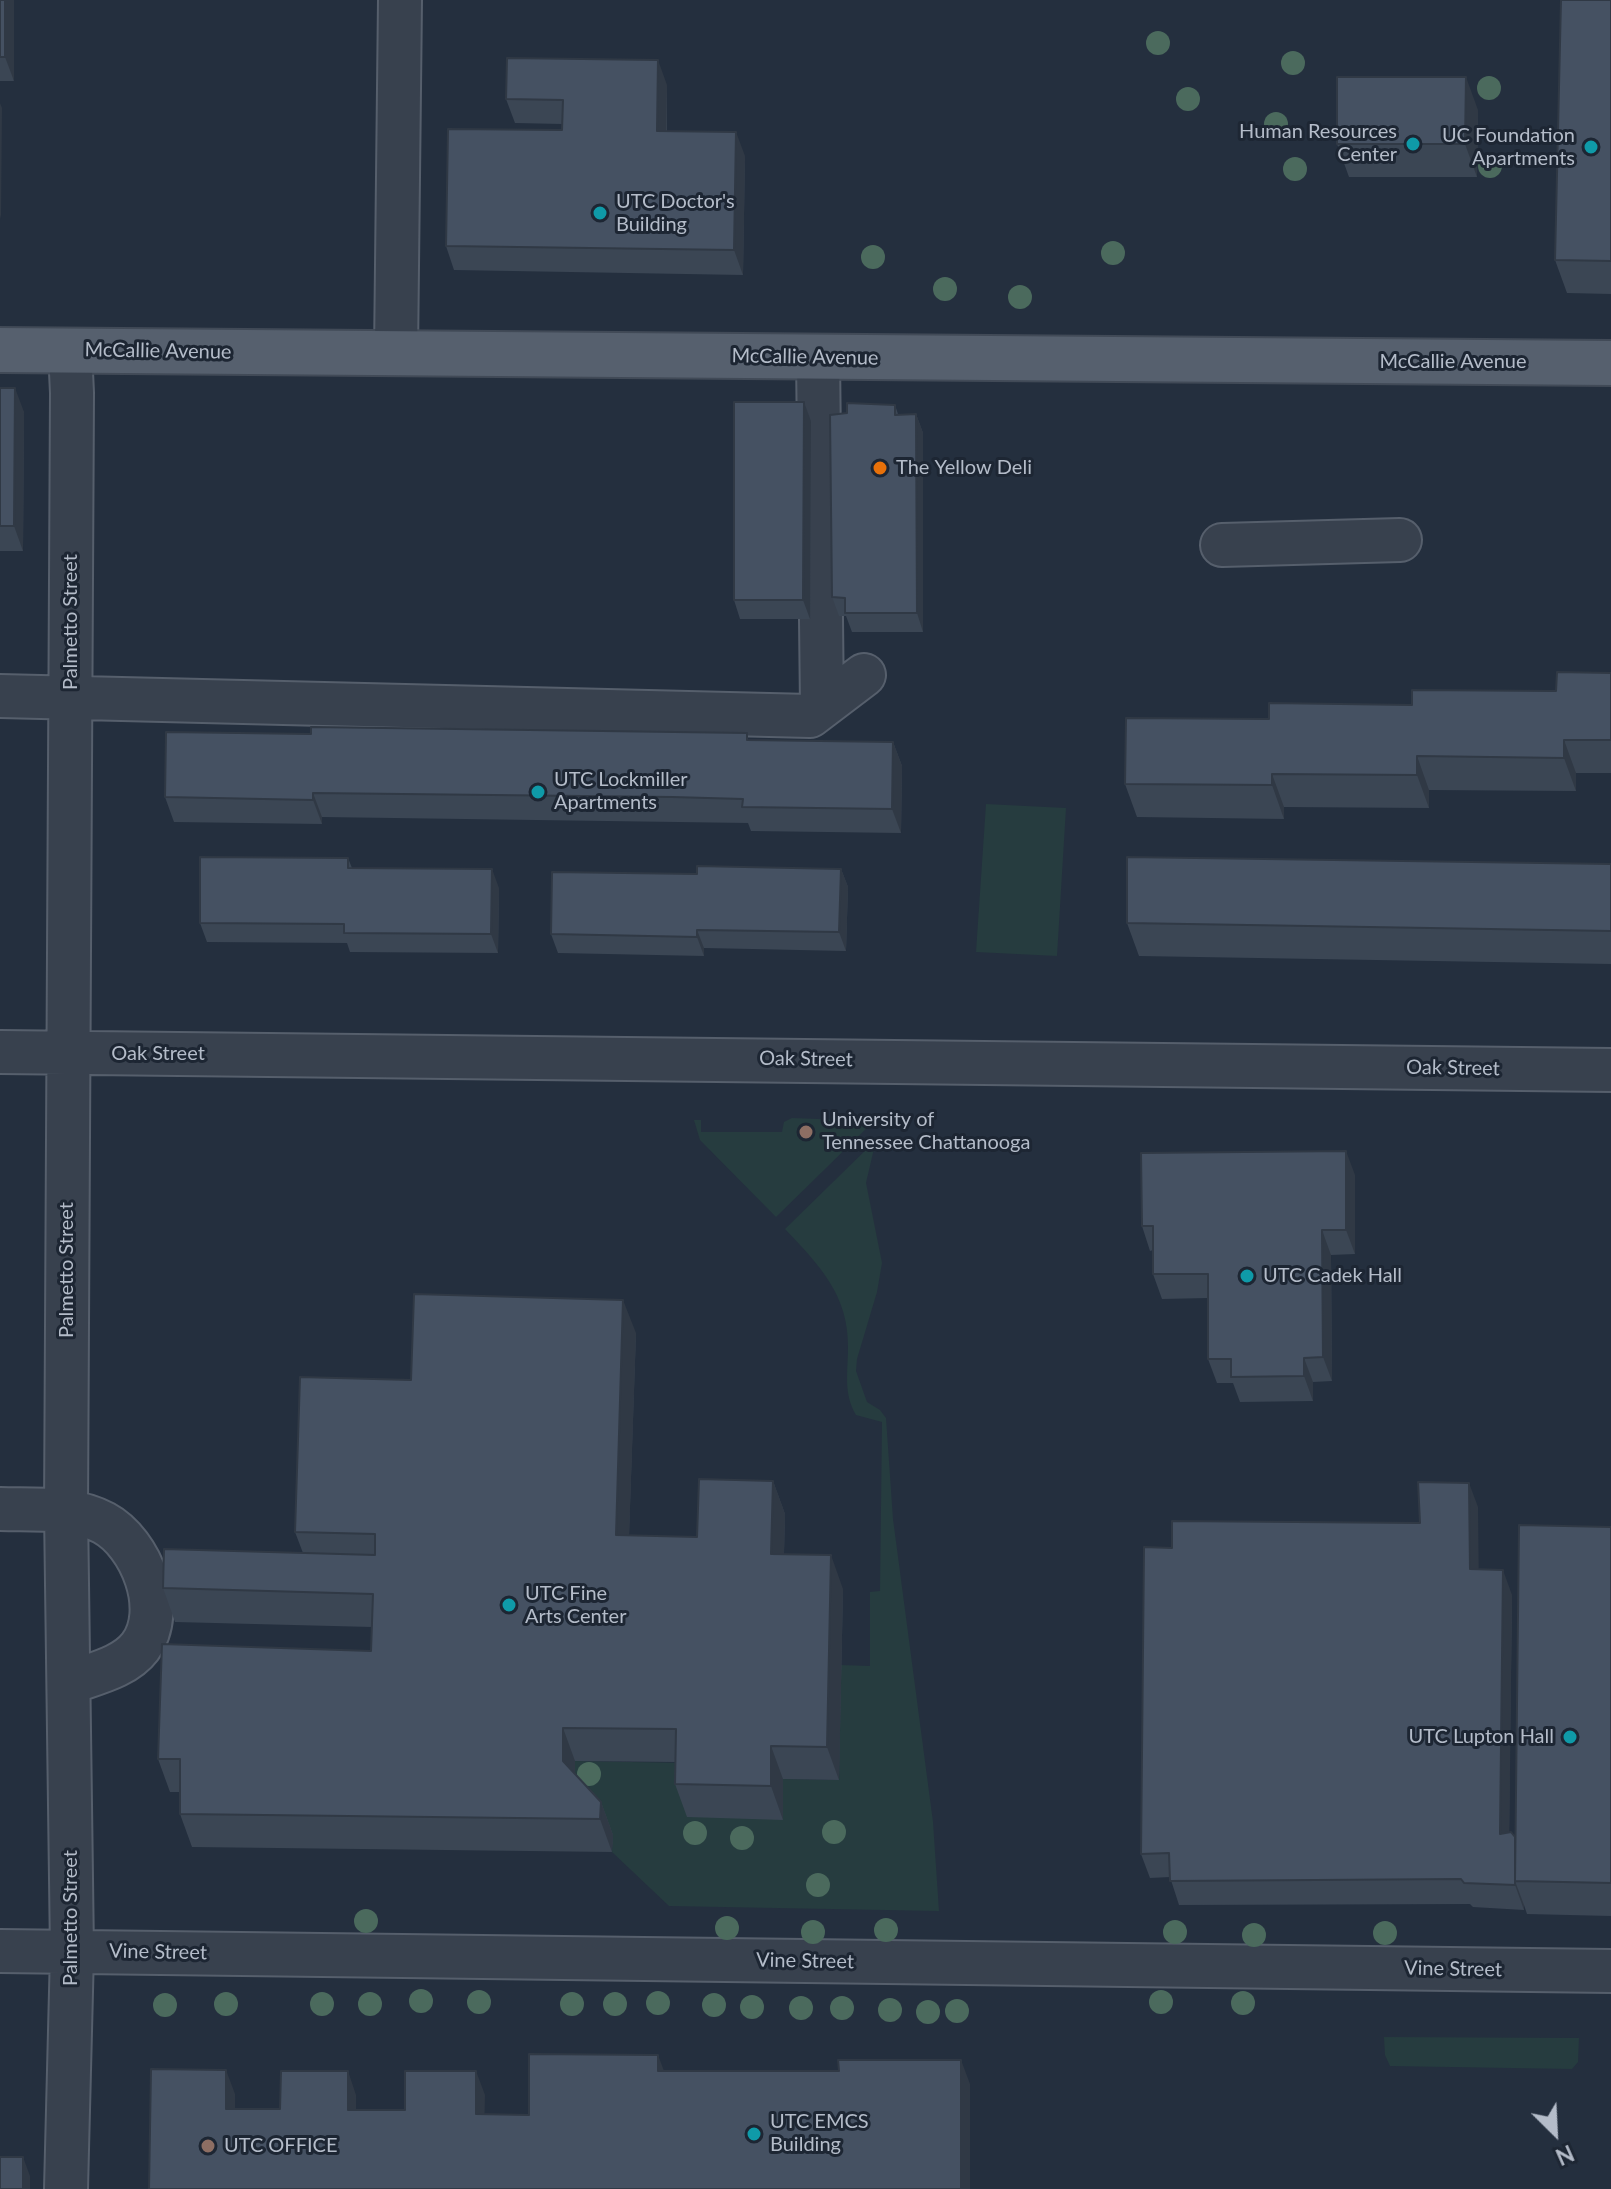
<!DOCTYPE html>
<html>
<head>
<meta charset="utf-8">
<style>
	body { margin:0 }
	#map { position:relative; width:1611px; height:2189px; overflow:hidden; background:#242f3e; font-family:Lato,sans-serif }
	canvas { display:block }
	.north { position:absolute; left:1515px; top:2093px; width:80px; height:80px; -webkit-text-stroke:6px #1d2633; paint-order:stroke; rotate:156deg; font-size:22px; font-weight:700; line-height:32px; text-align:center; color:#b4bcc9 }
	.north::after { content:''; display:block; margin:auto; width:28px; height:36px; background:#b4bcc9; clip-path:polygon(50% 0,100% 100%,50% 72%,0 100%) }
</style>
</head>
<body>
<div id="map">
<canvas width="1611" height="2189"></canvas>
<div class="north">N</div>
</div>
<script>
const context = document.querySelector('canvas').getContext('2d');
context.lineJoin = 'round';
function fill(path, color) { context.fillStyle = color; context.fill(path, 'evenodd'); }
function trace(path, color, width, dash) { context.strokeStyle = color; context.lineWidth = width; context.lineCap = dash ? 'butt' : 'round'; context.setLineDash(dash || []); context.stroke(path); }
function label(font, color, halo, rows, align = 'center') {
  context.font = font + ' Lato,sans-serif'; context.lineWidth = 6; context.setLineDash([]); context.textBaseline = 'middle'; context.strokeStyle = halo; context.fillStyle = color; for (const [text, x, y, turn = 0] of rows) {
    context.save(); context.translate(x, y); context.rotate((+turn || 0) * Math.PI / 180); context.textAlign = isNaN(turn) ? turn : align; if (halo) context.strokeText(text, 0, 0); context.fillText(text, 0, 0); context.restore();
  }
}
const green = new Path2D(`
	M986,804L1066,808L1057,956L976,952Z
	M792,1118L871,1121L872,1123L776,1217L700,1140L694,1120H701V1132H782L784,1122Z
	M876,1140L866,1183L882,1263L877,1292L857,1359L856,1371L867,1402L880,1410L886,1418L893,1519L933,1822L939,1911L669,1906L612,1852L613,1835L575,1794V1761L688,1763L783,1820V1779L839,1780L841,1665L870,1666V1592L880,1591L882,1422L856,1415C843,1393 848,1372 848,1348C849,1295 819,1265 785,1229Z
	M1384,2037L1579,2038L1578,2062L1572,2069L1390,2066L1385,2055Z`);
const minor = new Path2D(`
	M396,354L400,0
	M818,357L822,707
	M1222,545L1400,540
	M0,696L810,716L864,675
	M0,1052L1611,1070
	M0,1509C34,1510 72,1506 104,1523C141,1543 168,1610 140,1647C124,1668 92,1674 69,1683
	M0,1951L1611,1971
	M66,2189L72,1952L66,1510L72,393L70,351`);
const major = new Path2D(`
	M0,350L1611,363`);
const trees = [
	[1158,43],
	[1293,63],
	[1489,88],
	[1188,99],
	[1276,124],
	[1490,166],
	[1295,169],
	[1113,253],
	[873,257],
	[945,289],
	[1020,297],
	[589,1774],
	[834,1832],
	[695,1833],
	[742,1838],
	[818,1885],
	[366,1921],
	[727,1928],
	[886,1930],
	[813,1932],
	[1175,1932],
	[1385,1933],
	[1254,1935],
	[421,2001],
	[479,2002],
	[1161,2002],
	[658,2003],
	[1243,2003],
	[226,2004],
	[322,2004],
	[370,2004],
	[572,2004],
	[615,2004],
	[165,2005],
	[714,2005],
	[752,2007],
	[801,2008],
	[842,2008],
	[890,2010],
	[957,2011],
	[928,2012]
];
const wall = new Path2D(`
	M0,0L14,81H0Z
	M1611,0V294L1567,293L1555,260Z
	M667,85V131L745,156L743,275L454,270L446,246L562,130V124L515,123L506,99Z
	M1478,110L1477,177H1349L1337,144Z
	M0,388L24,412L23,551H0Z
	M804,402L811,421L810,619H740L734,600Z
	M895,405L898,414H916L923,433V632H852L846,616H839L832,597Z
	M1611,673V773H1576V791L1429,790V808L1284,807V819L1137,817L1125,784L1269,719L1556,691Z
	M749,740L893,742L902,766L901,833L751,831L748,823L322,817V824L174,822L165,797Z
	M348,858L352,868L499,888L498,953L350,952L347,943L207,942L200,923Z
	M1611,864V964L1139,956L1127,923Z
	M841,869L848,887L846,951L704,948V956L558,953L551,934L697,874Z
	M1355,1175V1254L1331,1255L1332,1381L1313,1382V1401L1240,1402L1233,1383H1217L1208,1359V1298L1162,1299L1153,1274V1250L1150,1251L1142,1226Z
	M636,1333L629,1535L697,1537L773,1481L785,1514L784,1554L843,1589L839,1780L783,1779V1820L687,1817L675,1784V1762L575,1761V1774L601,1802L613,1835L612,1852L192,1847L180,1814V1792H170L158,1759L371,1651L372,1627L175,1622L163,1588L303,1553L295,1532L411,1380Z
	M1478,1507V1569L1512,1595L1509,1833L1515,1838L1611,1527V1916L1527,1914L1524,1905V1910L1473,1907L1470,1904L1179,1905L1170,1877L1150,1878L1141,1854L1172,1548L1420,1523Z`);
const shadedWall = new Path2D(`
	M5,0H14V81L5,57Z
	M658,60L667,85L666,156L657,131Z
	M1466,77L1478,110L1477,177L1465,144Z
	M0,103L2,108L1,219L0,215Z
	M736,132L745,156L743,275L734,250Z
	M15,388L24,412L23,551L14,526Z
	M804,402L811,421L810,619L803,600Z
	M916,414L923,433V632L917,613Z
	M1564,740L1576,773V791L1564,758Z
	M893,742L902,766L901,833L892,809Z
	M1417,756L1429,790V808L1417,775Z
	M1272,774L1284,807V819L1272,785Z
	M313,793L322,817V824L313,800Z
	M492,869L499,888L498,953L491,934Z
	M841,869L848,887L846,951L839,932Z
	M697,930L704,948V956L697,937Z
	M1346,1151L1355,1175V1254L1346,1230Z
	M1322,1230L1331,1255L1332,1381L1323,1357Z
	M623,1300L636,1333L628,1568L616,1535Z
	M1304,1358L1313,1382V1401L1304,1376Z
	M773,1481L785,1514L783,1587L771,1554Z
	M1469,1483L1478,1507L1479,1593L1470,1569Z
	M831,1555L843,1589L839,1780L827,1747Z
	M1503,1570L1512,1595L1509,1858L1500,1834Z
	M563,1728L575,1761V1794L563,1761Z
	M771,1746L783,1779V1820L771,1786Z
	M601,1802L613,1835L612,1852L600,1819Z
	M1515,1881L1524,1905V1910L1515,1885Z
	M658,2055L667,2079L658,2071Z
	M961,2060L970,2084V2189H961Z
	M226,2070L235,2094V2134L226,2109Z
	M348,2071L356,2095V2134L348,2110Z
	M476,2071L485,2095L484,2138L476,2114Z
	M23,2157L30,2176V2189H23Z`);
const building = new Path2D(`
	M0,0H5V57H0Z
	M1561,0H1611V261L1555,260Z
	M507,58L658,60L657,131L736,132L734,250L446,246L448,129L562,130L563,100L506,99Z
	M1337,77H1466L1465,144H1337Z
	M0,388H15L14,526H0Z
	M734,402H804L803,600H734Z
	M847,403L895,405V415L916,414L917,613H845V598L832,597L830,415L847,413Z
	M1557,672L1611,673V740H1564V758L1417,756V775L1272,774V785L1125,784L1126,718L1269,719V703L1412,705V690L1556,691Z
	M311,727L747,733V740L893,742L892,809L742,807L743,799L672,797L313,793V800L165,797L166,732L311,734Z
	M200,857L348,858V868L492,869L491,934L344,933V924L200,923Z
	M1127,857L1611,864V931L1127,923Z
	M697,866L841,869L839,932L697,930V937L551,934L552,872L697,874Z
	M1346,1151V1230H1322L1323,1357L1304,1358V1376L1231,1377V1359H1208V1274H1153V1226H1142L1141,1153Z
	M414,1294L623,1300L616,1535L697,1537L699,1479L773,1481L771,1554L831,1555L827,1747L771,1746V1786L675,1784L676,1729L563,1728V1761L601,1802L600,1819L180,1814V1759H158L162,1644L371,1651L373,1594L163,1588L164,1549L375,1555V1534L295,1532L300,1377L411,1380Z
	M1418,1482L1469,1483L1470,1569L1503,1570L1500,1834L1511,1832L1515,1837V1885L1464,1883L1461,1879L1170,1881L1169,1853L1141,1854L1144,1547L1172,1548V1521L1420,1523Z
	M1519,1525L1611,1527V1883L1515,1881Z
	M529,2054L658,2055V2071H839L838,2060H961V2189H149L151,2069L226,2070V2109H280L281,2071H348V2110H405V2071H476V2114L529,2115Z
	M0,2157H23V2189H0Z`);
const markers = [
	[1413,144,8,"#0f9aa8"],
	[1591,147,8,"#0f9aa8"],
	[600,213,8,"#0f9aa8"],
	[880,468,8,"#e8710a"],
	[538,792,8,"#0f9aa8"],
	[806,1132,8,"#8d6e63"],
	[1247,1276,8,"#0f9aa8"],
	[509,1605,8,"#0f9aa8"],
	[1570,1737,8,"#0f9aa8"],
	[754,2134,8,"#0f9aa8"],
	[208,2146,8,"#8d6e63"]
];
const poiNames = [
	["Human Resources",1397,132,"right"],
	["Center",1397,155,"right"],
	["UC Foundation",1575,136,"right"],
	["Apartments",1575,159,"right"],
	["UTC Doctor's",616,202],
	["Building",616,225],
	["The Yellow Deli",896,468],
	["UTC Lockmiller",554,780],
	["Apartments",554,803],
	["University of",822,1120],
	["Tennessee Chattanooga",822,1143],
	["UTC Cadek Hall",1263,1276],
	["UTC Fine",525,1594],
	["Arts Center",525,1617],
	["UTC Lupton Hall",1554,1737,"right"],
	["UTC EMCS",770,2122],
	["Building",770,2145],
	["UTC OFFICE",224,2146]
];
const streetNames = [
	["McCallie Avenue",158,351,1],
	["McCallie Avenue",805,357,1],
	["McCallie Avenue",1453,362],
	["Palmetto Street",71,622,-90],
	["Oak Street",158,1054],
	["Oak Street",806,1059,1],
	["Oak Street",1453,1068,1],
	["Palmetto Street",67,1270,-90],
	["Palmetto Street",71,1918,-90],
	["Vine Street",158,1952,1],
	["Vine Street",805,1961,1],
	["Vine Street",1453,1969,1]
];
fill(green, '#263c3f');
trace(minor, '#565f6c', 46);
trace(major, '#414a57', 48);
trace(minor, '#38414e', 42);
trace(major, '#56606e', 44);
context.fillStyle = '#4b6a5d';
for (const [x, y] of trees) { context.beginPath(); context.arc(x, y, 12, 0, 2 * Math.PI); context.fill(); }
fill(wall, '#3b4654');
fill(shadedWall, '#303945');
fill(building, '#455162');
trace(building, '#303945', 2);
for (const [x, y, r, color] of markers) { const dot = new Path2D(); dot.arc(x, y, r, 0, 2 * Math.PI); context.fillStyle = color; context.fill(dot); trace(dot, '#1d2633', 3); }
label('20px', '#b4bcc9', '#1d2633', poiNames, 'left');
label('20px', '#b4bcc9', '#1d2633', streetNames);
</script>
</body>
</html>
